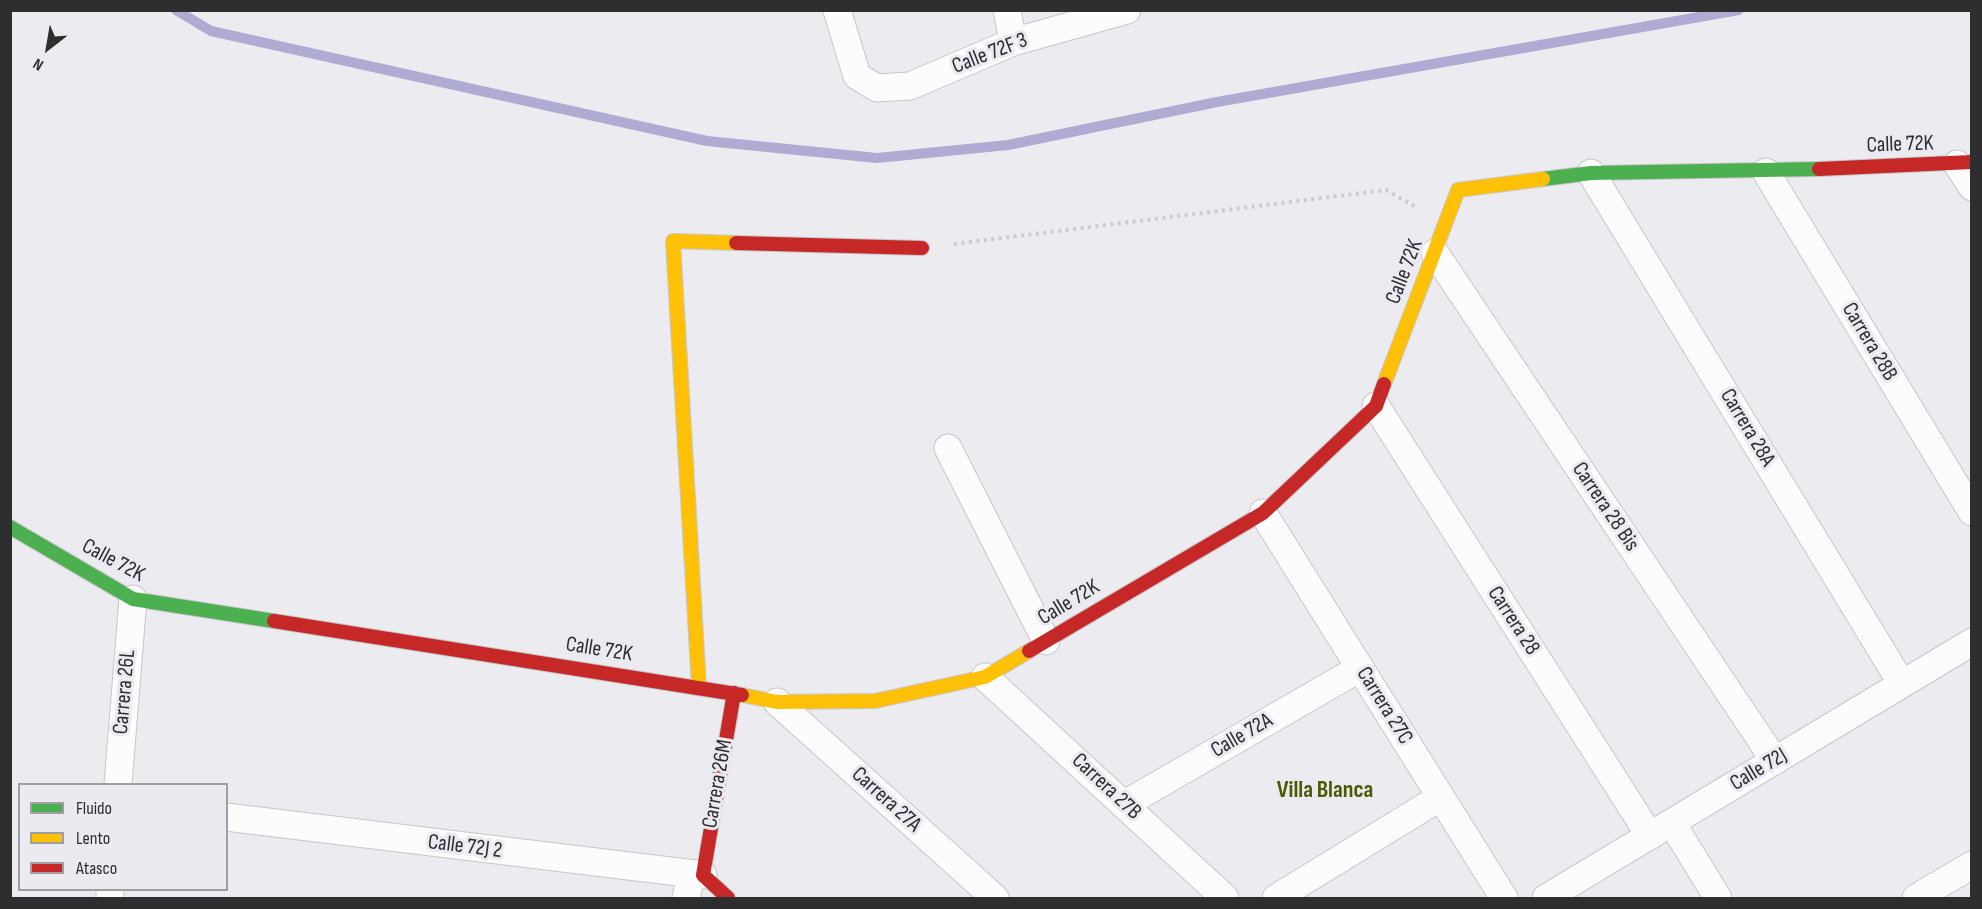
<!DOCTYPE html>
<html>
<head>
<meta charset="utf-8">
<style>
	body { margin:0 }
	#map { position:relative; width:1982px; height:909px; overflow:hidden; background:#ecebef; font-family:"Sofia Sans Condensed",sans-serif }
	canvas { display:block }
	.frame { position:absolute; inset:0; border:12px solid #2e2e30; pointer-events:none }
	.legend { position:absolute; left:18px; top:783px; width:210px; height:108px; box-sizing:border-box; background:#ebeaf0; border:2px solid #9f9fa3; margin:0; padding:8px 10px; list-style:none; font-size:18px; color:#2e2e30 }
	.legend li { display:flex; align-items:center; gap:12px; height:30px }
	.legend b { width:30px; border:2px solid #9f9fa3 }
	.north { position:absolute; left:18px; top:18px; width:60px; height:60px; -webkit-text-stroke:4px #ebeaf0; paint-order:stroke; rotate:211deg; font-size:16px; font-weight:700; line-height:24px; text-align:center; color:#2e2e30 }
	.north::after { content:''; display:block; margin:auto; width:21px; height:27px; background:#2e2e30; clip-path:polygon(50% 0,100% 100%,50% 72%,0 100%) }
</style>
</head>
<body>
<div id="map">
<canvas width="1982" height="909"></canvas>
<div class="frame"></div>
<ul class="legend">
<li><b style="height:8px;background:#4caf50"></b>Fluido</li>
<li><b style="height:8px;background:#ffc107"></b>Lento</li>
<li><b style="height:8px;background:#c62828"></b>Atasco</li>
</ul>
<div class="north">N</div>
</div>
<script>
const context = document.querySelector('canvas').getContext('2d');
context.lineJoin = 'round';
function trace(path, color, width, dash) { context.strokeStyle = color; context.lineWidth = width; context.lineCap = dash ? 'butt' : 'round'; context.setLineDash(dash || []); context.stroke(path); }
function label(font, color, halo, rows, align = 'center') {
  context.font = font + ' "Sofia Sans Condensed",sans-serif'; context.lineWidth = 6; context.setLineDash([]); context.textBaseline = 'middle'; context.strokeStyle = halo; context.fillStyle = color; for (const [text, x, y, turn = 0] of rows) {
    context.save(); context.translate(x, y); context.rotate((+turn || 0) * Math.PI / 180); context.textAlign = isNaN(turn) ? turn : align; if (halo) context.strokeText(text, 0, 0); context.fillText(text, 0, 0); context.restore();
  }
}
const stream = new Path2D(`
	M176,10L211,31L707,141L877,158L1008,145L1217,102L1739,10`);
const path = new Path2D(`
	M954,244L1386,190L1416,207`);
const street = new Path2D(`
	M837,10L857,76L877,88L910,86L1013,42L1127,10
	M1007,10L1013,42
	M1957,164L1972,187
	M1766,172L1972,512
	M1591,173L1902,684
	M1435,253L1775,761
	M1376,406L1650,836
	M948,448L1046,641
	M1263,513L1504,898
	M985,677L1225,898
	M777,702L995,898
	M118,784L133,599
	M1125,804L1360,668
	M226,817L703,875
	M1672,823L1718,898
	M110,898V890
	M686,898L691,875
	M1276,898L1441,797
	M1546,898L1972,642
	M1916,898L1972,865`);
const fast = new Path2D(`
	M1543,179L1591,173L1819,169
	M10,527L133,599L274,621`);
const slow = new Path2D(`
	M1384,384L1458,190L1543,179
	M699,687L673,241L736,243
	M742,695L777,702L875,701L985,677L1029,651`);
const jam = new Path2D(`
	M1819,169L1972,162
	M736,243L922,248
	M274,621L742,695
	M1029,651L1263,513L1376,406L1384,384
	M728,898L703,875L734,693`);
const streetNames = [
	["Calle 72F 3",990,54,-21],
	["Calle 72K",1900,145,-2],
	["Calle 72K",1405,272,-69],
	["Carrera 28B",1869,342,59],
	["Carrera 28A",1747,428,59],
	["Carrera 28 Bis",1605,507,56],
	["Calle 72K",113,561,28],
	["Calle 72K",1069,603,-31],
	["Carrera 28",1513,621,57],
	["Calle 72K",599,650,9],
	["Carrera 26L",125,692,-85],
	["Carrera 27C",1384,706,58],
	["Calle 72A",1242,736,-30],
	["Calle 72J",1759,770,-31],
	["Carrera 26M",718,784,-80],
	["Carrera 27B",1106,787,43],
	["Carrera 27A",886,800,42],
	["Calle 72J 2",465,847,7]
];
const neighbourhoodNames = [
	["Villa Blanca",1325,791]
];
trace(stream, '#b0abd3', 10);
trace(street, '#c7c7ca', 29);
trace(fast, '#c7c7ca', 16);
trace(slow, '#c7c7ca', 16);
trace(jam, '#c7c7ca', 16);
trace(path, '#ccc', 4, [3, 4.5]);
trace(street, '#fcfcfd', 27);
trace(fast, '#4caf50', 14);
trace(slow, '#ffc107', 14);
trace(jam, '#c62828', 14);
label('22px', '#2e2e30', '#ebeaf0', streetNames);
label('bold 24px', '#4f5904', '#ebeaf0', neighbourhoodNames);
</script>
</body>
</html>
